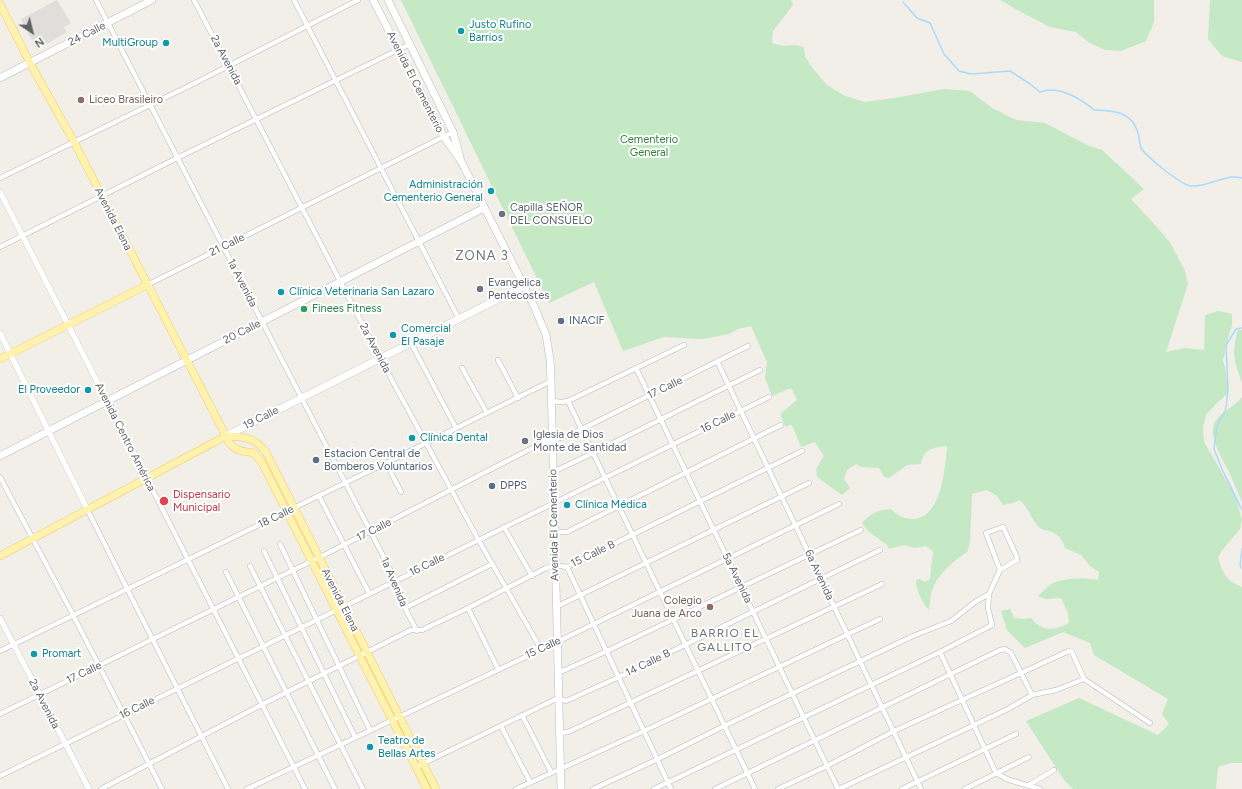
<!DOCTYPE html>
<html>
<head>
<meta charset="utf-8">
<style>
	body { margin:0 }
	#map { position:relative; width:1242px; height:789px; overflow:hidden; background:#f1efe8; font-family:Figtree,sans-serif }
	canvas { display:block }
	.north { position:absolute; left:12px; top:12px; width:40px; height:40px; -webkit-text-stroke:3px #fff; paint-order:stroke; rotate:145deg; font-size:11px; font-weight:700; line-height:16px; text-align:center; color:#5f6368 }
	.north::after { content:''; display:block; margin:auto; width:14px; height:18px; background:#5f6368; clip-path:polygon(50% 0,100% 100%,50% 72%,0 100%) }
</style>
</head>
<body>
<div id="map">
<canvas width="1242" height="789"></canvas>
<div class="north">N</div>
</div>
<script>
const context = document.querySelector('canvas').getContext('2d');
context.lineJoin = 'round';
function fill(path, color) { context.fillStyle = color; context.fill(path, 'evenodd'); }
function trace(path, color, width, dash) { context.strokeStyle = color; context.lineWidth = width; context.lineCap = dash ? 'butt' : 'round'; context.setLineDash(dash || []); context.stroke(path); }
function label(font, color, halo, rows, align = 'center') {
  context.font = font + ' Figtree,sans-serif'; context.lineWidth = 4; context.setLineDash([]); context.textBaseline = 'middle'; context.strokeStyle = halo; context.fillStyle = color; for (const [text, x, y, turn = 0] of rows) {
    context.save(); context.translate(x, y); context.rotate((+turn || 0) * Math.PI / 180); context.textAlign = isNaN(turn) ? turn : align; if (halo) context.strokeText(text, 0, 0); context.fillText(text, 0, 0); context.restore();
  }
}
const industrial = new Path2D(`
	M57,0L71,23L64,27L67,32L37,50L21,19Z`);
const green = new Path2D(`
	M401,0H791L793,5L773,31L772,43L783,46L795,45L804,47L805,56L810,65L827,85L845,96L865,102L894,98L944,89L970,91L992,108L1016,120L1045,123L1087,145L1102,150L1144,189L1131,199L1156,226L1171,244L1185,271L1188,284L1166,352L1185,348L1204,350L1205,315L1218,311L1232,314V326L1230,331L1223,360L1225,367L1228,386L1227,394L1216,404L1206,415L1203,427L1204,442L1235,495L1242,520L1240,529L1223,549L1218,557C1222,572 1226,581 1242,587V763H1231L1218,767L1216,789H1073L1064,780L1026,721L1079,698L1158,735L1169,724L1162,714L1168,699L1094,655L1090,643L1063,632L1025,648L1007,630L1001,611L1010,609L1014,618L1024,619L1031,618C1042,632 1054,631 1069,623L1068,613L1061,598L1046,599L1038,596C1042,592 1046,588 1050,585C1062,577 1085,578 1098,580L1099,572L1090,566L1081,555L1065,548C1062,539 1059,534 1049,531C1046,530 1043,530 1040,528C1031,520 1029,508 1020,500L1013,503L1003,505L997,496L987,490L972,494L970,541L968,551C954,561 937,574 932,591C930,596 930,604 929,610C923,604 915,588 916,580L919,579L925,582L930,579L933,551L926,546L915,548L904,545L889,549L887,545L868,531L862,523C871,513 878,510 891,509C897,515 903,519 913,519C942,518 945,468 947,446C934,447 923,449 921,464L907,465L889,478L884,477L879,468L862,467L856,464L847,470L844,479L850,488L842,495L817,477L816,469L824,456L815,442L801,447L792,425L785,426L780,414L797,400L791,388L772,396L765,378L767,362L751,326L738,329L729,334L703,339L664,337L623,351L594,282L549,303Z
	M1000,0H1154V22L1146,41L1121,51L1105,50L1088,42L1076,32L1050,27L1019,11Z
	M1210,0H1242V62L1222,56L1208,39Z
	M1238,330H1242V383C1234,359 1231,355 1238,330Z
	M1242,397V502C1238,493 1234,483 1230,474C1224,462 1207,435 1215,422C1221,411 1235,407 1242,397Z`);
const stream = new Path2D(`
	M903,2L917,18L930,23L944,54L959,71L971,74L1010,71L1030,84L1040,92C1043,91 1046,90 1050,90C1064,89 1084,101 1094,110C1113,111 1132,111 1138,133C1140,138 1139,144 1141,148C1147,157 1181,185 1191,186C1203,187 1216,180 1227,178C1232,176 1237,177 1242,178
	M1242,328L1236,329L1226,345L1228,388L1226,409L1217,426L1214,449L1222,469L1242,510
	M1242,549L1240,565L1242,569`);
const minor = new Path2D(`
	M96,0L393,575L394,587L417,631
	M194,0L380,358L478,539L541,649
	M294,0L459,319
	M0,178L189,86L358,0
	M0,247L177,158L410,44
	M147,285L453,132
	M411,343L456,428
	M498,360L518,398
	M717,361L921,789
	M462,368L487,413
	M636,368L838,789
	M551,401L562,402L568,401L684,345
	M568,401L755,789
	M386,463L401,492
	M553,472L593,453L760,370
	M0,477L71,611L162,789
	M146,477L305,789
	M319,496L369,593
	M87,509L228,789
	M504,527L532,576
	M554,532H567L781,425
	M280,544L370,730
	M264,551L355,737
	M250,566L363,789
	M567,567L671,789
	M226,572L335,789
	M556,607L809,483
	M405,608L492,564
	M468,608L498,669
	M0,651L386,463L551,381
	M940,652L996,773L1009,780L1040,789
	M558,672L565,670L607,651L861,530
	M0,714L324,555L544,442L560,438L582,429L748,346
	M522,715L551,772
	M501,726L530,782
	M560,733L568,732L882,584
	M416,767L558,698L566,701L619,677L880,550
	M0,776L769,397
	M1029,785L1054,770
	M101,789L263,704L411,630H422L468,608L546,568L555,565L567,567L802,451
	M247,789L557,642L839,504
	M516,789L644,731L880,619
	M593,789L658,759L724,726L913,636L951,621L975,602L989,594
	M654,789L940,652L992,625L988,608L989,594L1000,570L986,533L1003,527L1017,557V560L1000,570
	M715,789L1000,650L1005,649L1011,653L1032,695
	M778,789L827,766L894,731L1069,651L1072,652L1084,679L1150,723
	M839,789L1008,709L1032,695L1056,690L1084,679
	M902,789L1016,734
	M965,789L1029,757`);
const tertiary = new Path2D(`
	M0,192L146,477
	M0,333L87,509
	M0,618L89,789`);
const secondary = new Path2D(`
	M373,0L444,137L461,161L534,306L546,335L550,359L551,381L561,789
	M388,0L453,132L460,157
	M0,78L152,0
	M226,436L524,286
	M0,456L484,208`);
const primary = new Path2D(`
	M0,4L30,63L74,142L229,442C235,452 244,451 254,453L262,463L427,789
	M0,359L147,285
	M226,436C244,437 254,437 266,452L436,789
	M0,556L226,436`);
const markers = [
	[461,31,4,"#0f9aa8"],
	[166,43,4,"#0f9aa8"],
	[81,100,4,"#8d6e63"],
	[491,191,4,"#0f9aa8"],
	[502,214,4,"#6b7280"],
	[480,289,4,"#6b7280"],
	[281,292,4,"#0f9aa8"],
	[304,309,4,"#2e9e5b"],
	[561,321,4,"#5c6f8a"],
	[393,335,4,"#0f9aa8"],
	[88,390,4,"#0f9aa8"],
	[412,438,4,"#0f9aa8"],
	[525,441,4,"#6b7280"],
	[316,460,4,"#5c6f8a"],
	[492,486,4,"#5c6f8a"],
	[164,501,5,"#e0444e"],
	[567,505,4,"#0f9aa8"],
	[710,607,4,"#8d6e63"],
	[34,654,4,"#0f9aa8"],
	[370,747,4,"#0f9aa8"]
];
const cultureNames = [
	["Justo Rufino",469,25],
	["Barrios",469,38],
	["MultiGroup",158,43,"right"],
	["Administración",483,185,"right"],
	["Cementerio General",483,198,"right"],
	["Clínica Veterinaria San Lazaro",289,292],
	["Comercial",401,329],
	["El Pasaje",401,342],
	["El Proveedor",80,390,"right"],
	["Clínica Dental",420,438],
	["Clínica Médica",575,505],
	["Promart",42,654],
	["Teatro de",378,741],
	["Bellas Artes",378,754]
];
const streetNames = [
	["24 Calle",87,34,-27],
	["2a Avenida",226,60,62],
	["Avenida El Cementerio",415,82,63],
	["Avenida Elena",113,219,63],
	["21 Calle",227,245,-26],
	["1a Avenida",242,283,63],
	["20 Calle",242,332,-27],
	["2a Avenida",375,348,62],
	["17 Calle",665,388,-26],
	["19 Calle",261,418,-27],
	["16 Calle",718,422,-26],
	["Avenida Centro América",125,437,63],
	["18 Calle",276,517,-26],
	["Avenida El Cementerio",554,525,-91],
	["17 Calle",374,530,-27],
	["15 Calle B",593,554,-26],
	["16 Calle",427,565,-26],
	["6a Avenida",819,575,65],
	["5a Avenida",737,578,64],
	["1a Avenida",394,582,67],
	["Avenida Elena",340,600,63],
	["15 Calle",543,648,-25],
	["14 Calle B",648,663,-26],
	["17 Calle",84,673,-26],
	["2a Avenida",44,704,63],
	["16 Calle",137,708,-26]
];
const educationNames = [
	["Liceo Brasileiro",89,100],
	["Colegio",702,601,"right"],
	["Juana de Arco",702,614,"right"]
];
const parkNames = [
	["Cementerio",649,140],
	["General",649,153]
];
const worshipNames = [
	["Capilla SEÑOR",510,208],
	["DEL CONSUELO",510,221],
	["Evangelica",488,283],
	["Pentecostes",488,296],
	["Iglesia de Dios",533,435],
	["Monte de Santidad",533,448]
];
const leisureNames = [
	["Finees Fitness",312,309]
];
const serviceNames = [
	["INACIF",569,321],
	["Estacion Central de",324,454],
	["Bomberos Voluntarios",324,467],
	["DPPS",500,486]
];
const healthNames = [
	["Dispensario",173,495],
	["Municipal",173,508]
];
const neighbourhoodNames = [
	["BARRIO EL",725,633],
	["GALLITO",725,647]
];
const quarterNames = [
	["ZONA 3",482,256]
];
fill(industrial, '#e0deda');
fill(green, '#c5e8c5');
trace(stream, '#aadaff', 1.5);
trace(minor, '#b5b8bc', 5.5);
trace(tertiary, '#b5b8bc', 6);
trace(secondary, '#b6babf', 8);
trace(primary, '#f2c960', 8);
trace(minor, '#fff', 4.5);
trace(tertiary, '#fff', 5.5);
trace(secondary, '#fff', 7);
trace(primary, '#fff2af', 7);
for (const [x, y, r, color] of markers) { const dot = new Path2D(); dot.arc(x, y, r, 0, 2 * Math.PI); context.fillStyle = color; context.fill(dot); trace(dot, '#fff', 1.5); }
label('11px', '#0d838f', '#fff', cultureNames, 'left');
label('11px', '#5f6368', '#fff', streetNames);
label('11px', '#785e54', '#fff', educationNames, 'left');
label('11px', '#348238', '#fff', parkNames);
label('11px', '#5b616d', '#fff', worshipNames, 'left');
label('11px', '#27864d', '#fff', leisureNames, 'left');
label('11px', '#4e5e75', '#fff', serviceNames, 'left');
label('11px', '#be3a42', '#fff', healthNames, 'left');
context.letterSpacing = '1px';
label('12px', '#70757a', '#fff', neighbourhoodNames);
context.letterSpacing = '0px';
context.letterSpacing = '1px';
label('13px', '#70757a', '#fff', quarterNames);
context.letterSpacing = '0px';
</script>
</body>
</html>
